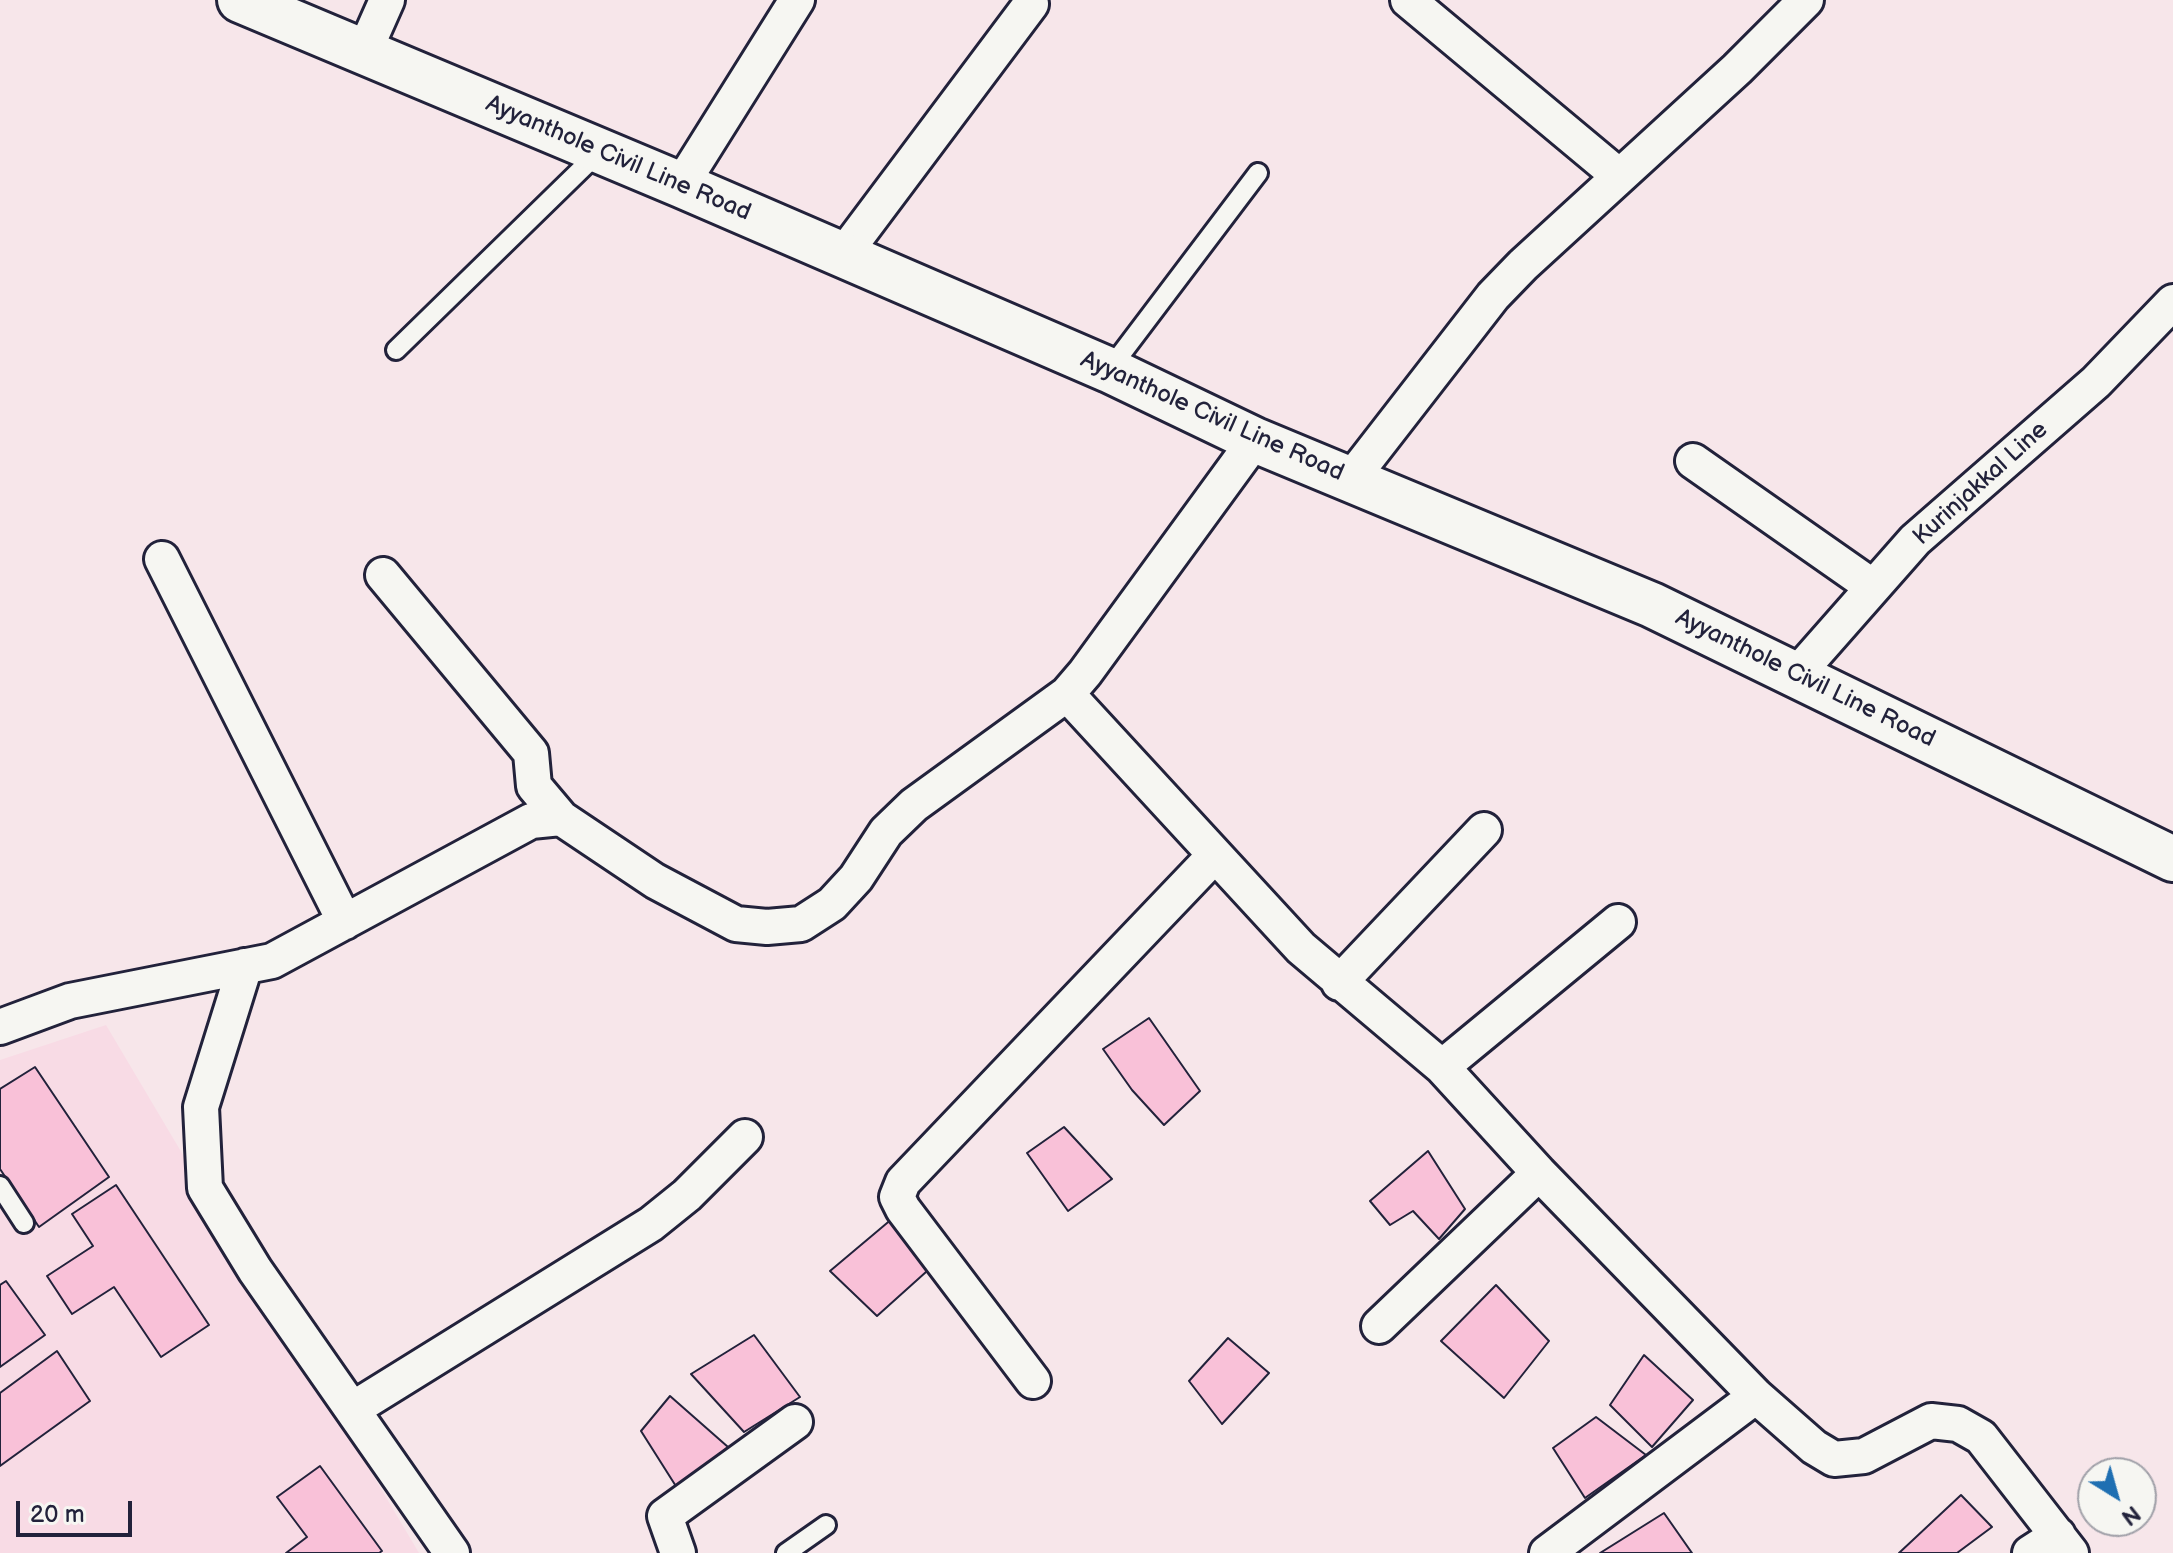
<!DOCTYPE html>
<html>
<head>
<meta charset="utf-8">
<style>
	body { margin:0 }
	#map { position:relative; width:2173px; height:1553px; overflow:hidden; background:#f7e6ea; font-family:"Balsamiq Sans",sans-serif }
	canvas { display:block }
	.north { position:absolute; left:2077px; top:1457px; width:80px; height:80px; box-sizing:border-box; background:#f6f6f2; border:2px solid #a1a1a9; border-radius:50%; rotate:143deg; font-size:22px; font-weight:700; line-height:32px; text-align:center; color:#22223b }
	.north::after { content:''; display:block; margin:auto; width:28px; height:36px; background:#1f6fb2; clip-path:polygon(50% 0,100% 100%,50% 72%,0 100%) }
	.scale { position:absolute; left:16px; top:1501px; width:116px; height:36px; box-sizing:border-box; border:4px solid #22223b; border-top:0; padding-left:10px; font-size:24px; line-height:28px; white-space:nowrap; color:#22223b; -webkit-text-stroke:6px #f6f6f2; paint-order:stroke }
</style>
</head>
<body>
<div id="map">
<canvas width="2173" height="1553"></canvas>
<div class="north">N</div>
<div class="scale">20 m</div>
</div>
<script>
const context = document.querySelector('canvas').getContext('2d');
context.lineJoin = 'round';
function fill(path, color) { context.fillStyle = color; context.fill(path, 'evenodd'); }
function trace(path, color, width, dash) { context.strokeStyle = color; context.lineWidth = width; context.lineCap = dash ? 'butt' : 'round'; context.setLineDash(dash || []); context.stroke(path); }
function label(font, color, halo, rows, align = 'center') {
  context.font = font + ' "Balsamiq Sans",sans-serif'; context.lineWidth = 6; context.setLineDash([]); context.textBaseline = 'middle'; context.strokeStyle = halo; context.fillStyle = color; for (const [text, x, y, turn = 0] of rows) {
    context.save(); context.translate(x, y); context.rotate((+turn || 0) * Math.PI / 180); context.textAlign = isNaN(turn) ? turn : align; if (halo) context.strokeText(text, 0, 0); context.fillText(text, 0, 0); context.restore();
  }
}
const built = new Path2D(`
	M106,1025L419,1553H0V1060Z`);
const building = new Path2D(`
	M1149,1018L1200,1091L1164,1125L1132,1090L1103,1049Z
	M35,1067L109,1177L39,1227L0,1169V1089Z
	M1064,1127L1112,1179L1068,1211L1027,1153Z
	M1428,1151L1465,1209L1439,1239L1413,1211L1390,1225L1370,1201Z
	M116,1185L209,1325L161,1357L114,1287L72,1314L47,1276L93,1246L72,1214Z
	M893,1218L936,1263L877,1316L830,1271Z
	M6,1281L45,1335L0,1367V1285Z
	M1496,1285L1549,1341L1504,1398L1441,1341Z
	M754,1335L800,1397L744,1432L691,1374Z
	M1228,1338L1269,1373L1222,1424L1189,1381Z
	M57,1351L90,1401L0,1466V1393Z
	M1644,1355L1693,1400L1652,1447L1610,1405Z
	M670,1396L728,1447L679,1491L641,1431Z
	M1596,1417L1646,1455L1585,1498L1553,1448Z
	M320,1466L382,1551L379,1553H286L307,1537L277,1497Z
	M1961,1495L1992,1527L1957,1553H1899Z
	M1664,1513L1692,1553H1600Z`);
const lane = new Path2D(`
	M396,350L600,151
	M1109,370L1258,173
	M0,1186L24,1223
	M786,1553L826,1525`);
const street = new Path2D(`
	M1408,0L1619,176
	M364,52L387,0
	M681,185L797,0
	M843,255L1031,4
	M1693,461L1873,587
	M1351,479L1493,296L1523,265L1737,69L1806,0
	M162,559L345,922
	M383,575L531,753L534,786L561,818
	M1797,674L1915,540L2096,382L2173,302
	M1067,694L1301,948L1442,1067L1539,1173L1756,1396L1814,1447L1834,1459L1864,1456L1931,1421L1958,1424L1981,1437L2071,1553
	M245,966L201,1107L205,1188L255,1270L452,1553
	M1339,983L1484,830
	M0,1027L70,1001L272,961L531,821L561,818L655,881L736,924L767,927L801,924L832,904L856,878L886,832L914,805L1067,694L1085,673L1255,440
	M1442,1067L1618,922
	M1379,1326L1539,1173
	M1033,1381L903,1209L897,1197L903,1182L1215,855
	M353,1409L651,1224L687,1195L745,1137
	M678,1553L665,1516L795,1422
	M1547,1553L1756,1396
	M2030,1553L2058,1535`);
const secondary = new Path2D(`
	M240,0L681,185L1109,370L1255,440L1652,605L2173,859`);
const streetNames = [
	["Ayyanthole Civil Line Road",618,159,23],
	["Ayyanthole Civil Line Road",1212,417,24],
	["Kurinjakkal Line",1981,484,-42],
	["Ayyanthole Civil Line Road",1805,679,26]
];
fill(built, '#f8dbe5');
fill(building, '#f9c1d8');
trace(building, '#22223b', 2);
trace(lane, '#22223b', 24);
trace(street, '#22223b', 40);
trace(secondary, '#22223b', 50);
trace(lane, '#f6f6f2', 18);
trace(street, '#f6f6f2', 34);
trace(secondary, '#f6f6f2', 44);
label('24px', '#22223b', '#f6f6f2', streetNames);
</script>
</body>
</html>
